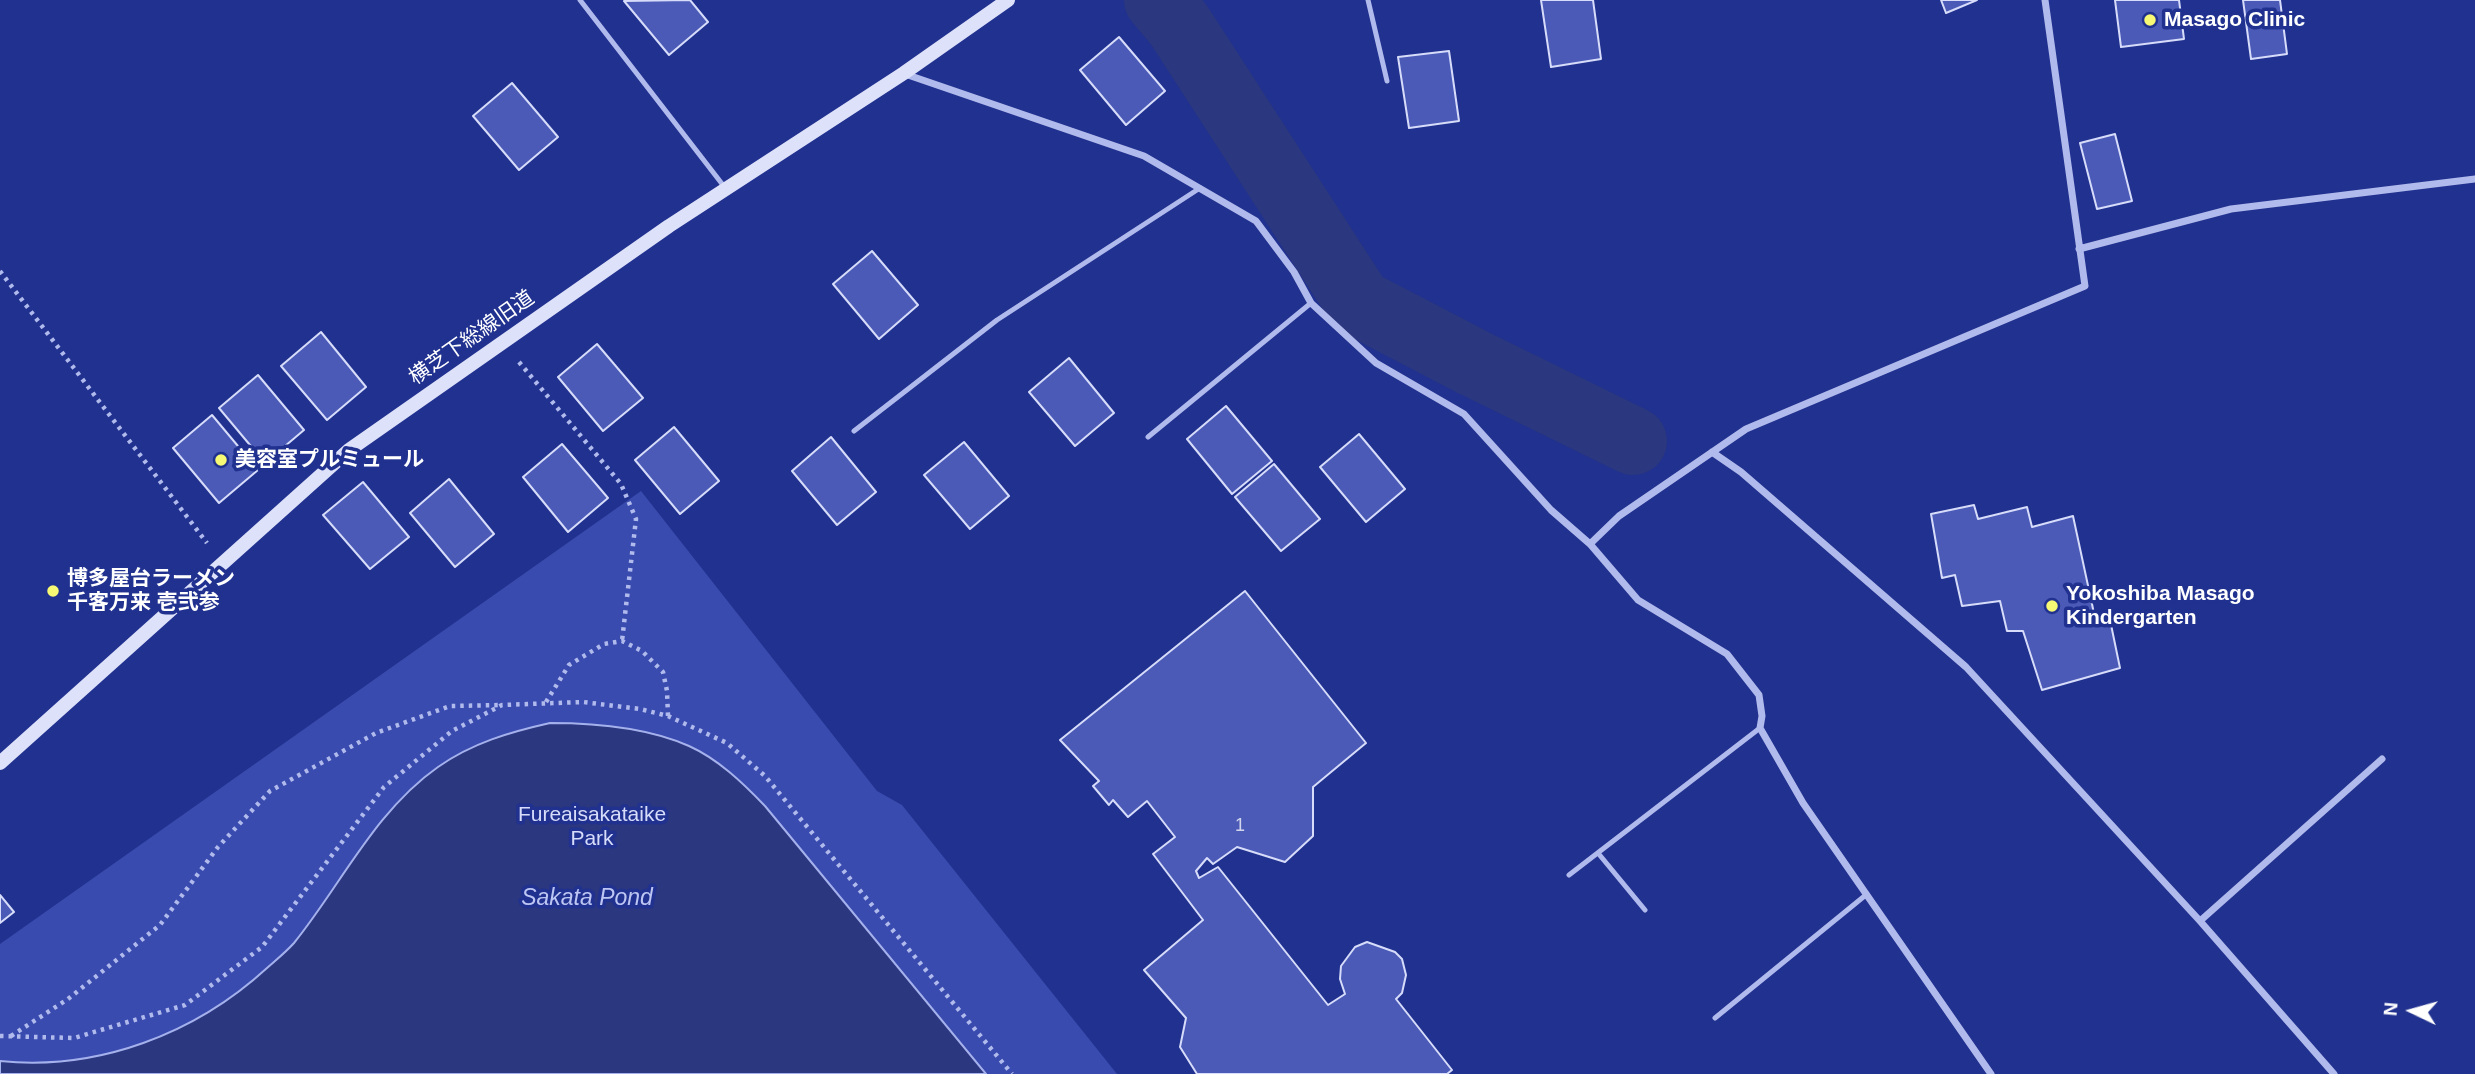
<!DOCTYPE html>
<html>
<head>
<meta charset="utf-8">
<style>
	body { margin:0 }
	#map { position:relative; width:2475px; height:1074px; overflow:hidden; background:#21318f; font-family:Helvetica,sans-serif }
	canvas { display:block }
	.north { position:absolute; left:2377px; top:976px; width:70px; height:70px; -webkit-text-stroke:5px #21318f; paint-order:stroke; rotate:275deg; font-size:19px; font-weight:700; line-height:28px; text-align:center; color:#fff }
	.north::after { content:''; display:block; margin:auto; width:24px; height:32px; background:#fff; clip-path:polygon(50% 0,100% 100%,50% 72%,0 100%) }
</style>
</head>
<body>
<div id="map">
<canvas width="2475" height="1074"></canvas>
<div class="north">N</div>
</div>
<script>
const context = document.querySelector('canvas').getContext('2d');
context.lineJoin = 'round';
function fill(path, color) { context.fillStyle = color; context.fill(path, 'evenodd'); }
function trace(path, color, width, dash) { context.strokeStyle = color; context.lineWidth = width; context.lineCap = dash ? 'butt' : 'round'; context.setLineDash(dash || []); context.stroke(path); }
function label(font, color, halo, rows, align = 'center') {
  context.font = font + ' Helvetica,"Noto Sans JP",sans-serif'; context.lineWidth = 7; context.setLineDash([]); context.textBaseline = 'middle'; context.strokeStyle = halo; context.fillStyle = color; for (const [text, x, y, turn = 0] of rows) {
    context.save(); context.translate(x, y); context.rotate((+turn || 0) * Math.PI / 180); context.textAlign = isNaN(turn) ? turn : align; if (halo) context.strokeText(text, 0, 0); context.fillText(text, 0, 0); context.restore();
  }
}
const green = new Path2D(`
	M641,491L877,791L902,805L1117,1074H0V944Z`);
const water = new Path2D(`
	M550,723C596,723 646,727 689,746C718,759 743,783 765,806L986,1074H0V1061C98,1071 195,1034 267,968C276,960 286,952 294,943C341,885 375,811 438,767C472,743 510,732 550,723Z`);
const river = new Path2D(`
	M1158,0L1179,25L1359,303L1474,363L1633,441`);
const building = new Path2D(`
	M690,0L708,22L669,55L624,1Z
	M1541,0H1593L1601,59L1551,67Z
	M1941,0H1977L1946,13Z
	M2115,0H2179L2184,39L2121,47Z
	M2243,0H2280L2287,54L2251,59Z
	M1119,37L1165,91L1126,125L1080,70Z
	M1449,51L1459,121L1409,128L1398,57Z
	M512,83L558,137L519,170L473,116Z
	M2115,134L2132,201L2097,209L2080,143Z
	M872,251L918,305L879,339L833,284Z
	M321,332L366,387L327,420L281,366Z
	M597,344L643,398L603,431L558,377Z
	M1069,358L1114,413L1075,446L1029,392Z
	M258,375L304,430L265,463L219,408Z
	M1226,406L1272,461L1232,494L1187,439Z
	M212,415L258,470L219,503L173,448Z
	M674,427L719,481L680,514L635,460Z
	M1359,434L1405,489L1366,522L1320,467Z
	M831,437L876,492L837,525L792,471Z
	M964,442L1009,496L970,529L924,475Z
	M562,444L608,498L568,532L523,477Z
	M1274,464L1320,519L1281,551L1235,497Z
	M449,479L494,534L455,567L410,513Z
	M363,482L409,537L370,569L323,515Z
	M1974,505L1978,519L2027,507L2032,527L2073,516L2095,618L2109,615L2120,668L2042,690L2023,631H2007L2000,601L1962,606L1955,575L1942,578L1931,514Z
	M1245,591L1366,743L1313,787V836L1285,862L1237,847L1213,864L1207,858L1196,871L1199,878L1218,867L1328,1005L1345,994L1340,979L1341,966L1355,947L1367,942L1395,952L1402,959L1406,975L1402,993L1396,999L1452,1070L1447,1074H1197L1180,1047L1186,1018L1144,970L1203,920L1153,854L1175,837L1147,801L1128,817L1113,800L1109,805L1093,786L1099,781L1060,740Z
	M0,895L14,912L0,923Z`);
const path = new Path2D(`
	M0,271L207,543
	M519,362L621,484L636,519L622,641
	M546,702L569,665L604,644L622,641L642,651L663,672L667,691L668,716
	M0,1036L74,1038L185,1005L262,947L384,787L452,731L502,705L583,702L640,709L668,716L727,743L765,776L1012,1074
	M11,1036L68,999L160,925L218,847L270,791L376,733L450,706L501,705`);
const lane = new Path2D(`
	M580,0L726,189
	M1368,0L1387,81
	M854,431L997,320L1200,188
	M1148,437L1311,303
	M1598,853L1645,910
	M1569,875L1760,728
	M1715,1018L1867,894`);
const street = new Path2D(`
	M905,74L1144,156L1256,221L1294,272L1311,303L1376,363L1464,414L1551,510L1590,544L1638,600L1727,654L1759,695L1762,716L1760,728L1803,803L1991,1074
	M2079,249L2231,209L2475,179
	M1712,452L1741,472L1966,667L2200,921L2334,1074
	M1590,544L1619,516L1746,429L2085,286L2045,0
	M2200,921L2382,759`);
const secondary = new Path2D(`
	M0,763L349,450L669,226L904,73L1008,0`);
const markers = [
	[2150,20,7,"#f7f873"],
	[221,460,7,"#f7f873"],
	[53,591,7,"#f7f873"],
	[2052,606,7,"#f7f873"]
];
const numberNames = [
	["1",1240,826]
];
const poiNames = [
	["Masago Clinic",2164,20],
	["美容室プルミュール",235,460],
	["博多屋台ラーメン",67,579],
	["千客万来 壱弐参",67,603],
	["Yokoshiba Masago",2066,594],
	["Kindergarten",2066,618]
];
const streetNames = [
	["横芝下総線旧道",472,338,-35]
];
const parkNames = [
	["Fureaisakataike",592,815],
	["Park",592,839]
];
const waterNames = [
	["Sakata Pond",587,899]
];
fill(green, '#394bae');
fill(water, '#2b377e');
trace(water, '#a5b1ed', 2);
trace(river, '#2b377e', 68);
fill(building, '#4a5ab6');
trace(building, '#d6dcf9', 2);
trace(path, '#b1baec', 4.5, [3.5, 5]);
trace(lane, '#b1baec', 5);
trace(street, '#b1baec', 7);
trace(secondary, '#dde1f9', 14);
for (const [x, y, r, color] of markers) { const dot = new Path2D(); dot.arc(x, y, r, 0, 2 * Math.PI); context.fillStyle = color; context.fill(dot); trace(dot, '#21318f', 2.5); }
label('18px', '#d2d6ed', null, numberNames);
label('bold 21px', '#fff', '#21318f', poiNames, 'left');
label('21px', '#fff', '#21318f', streetNames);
label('21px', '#d6dcf9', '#21318f', parkNames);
label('italic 23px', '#bdc6f3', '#21318f', waterNames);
</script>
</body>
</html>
